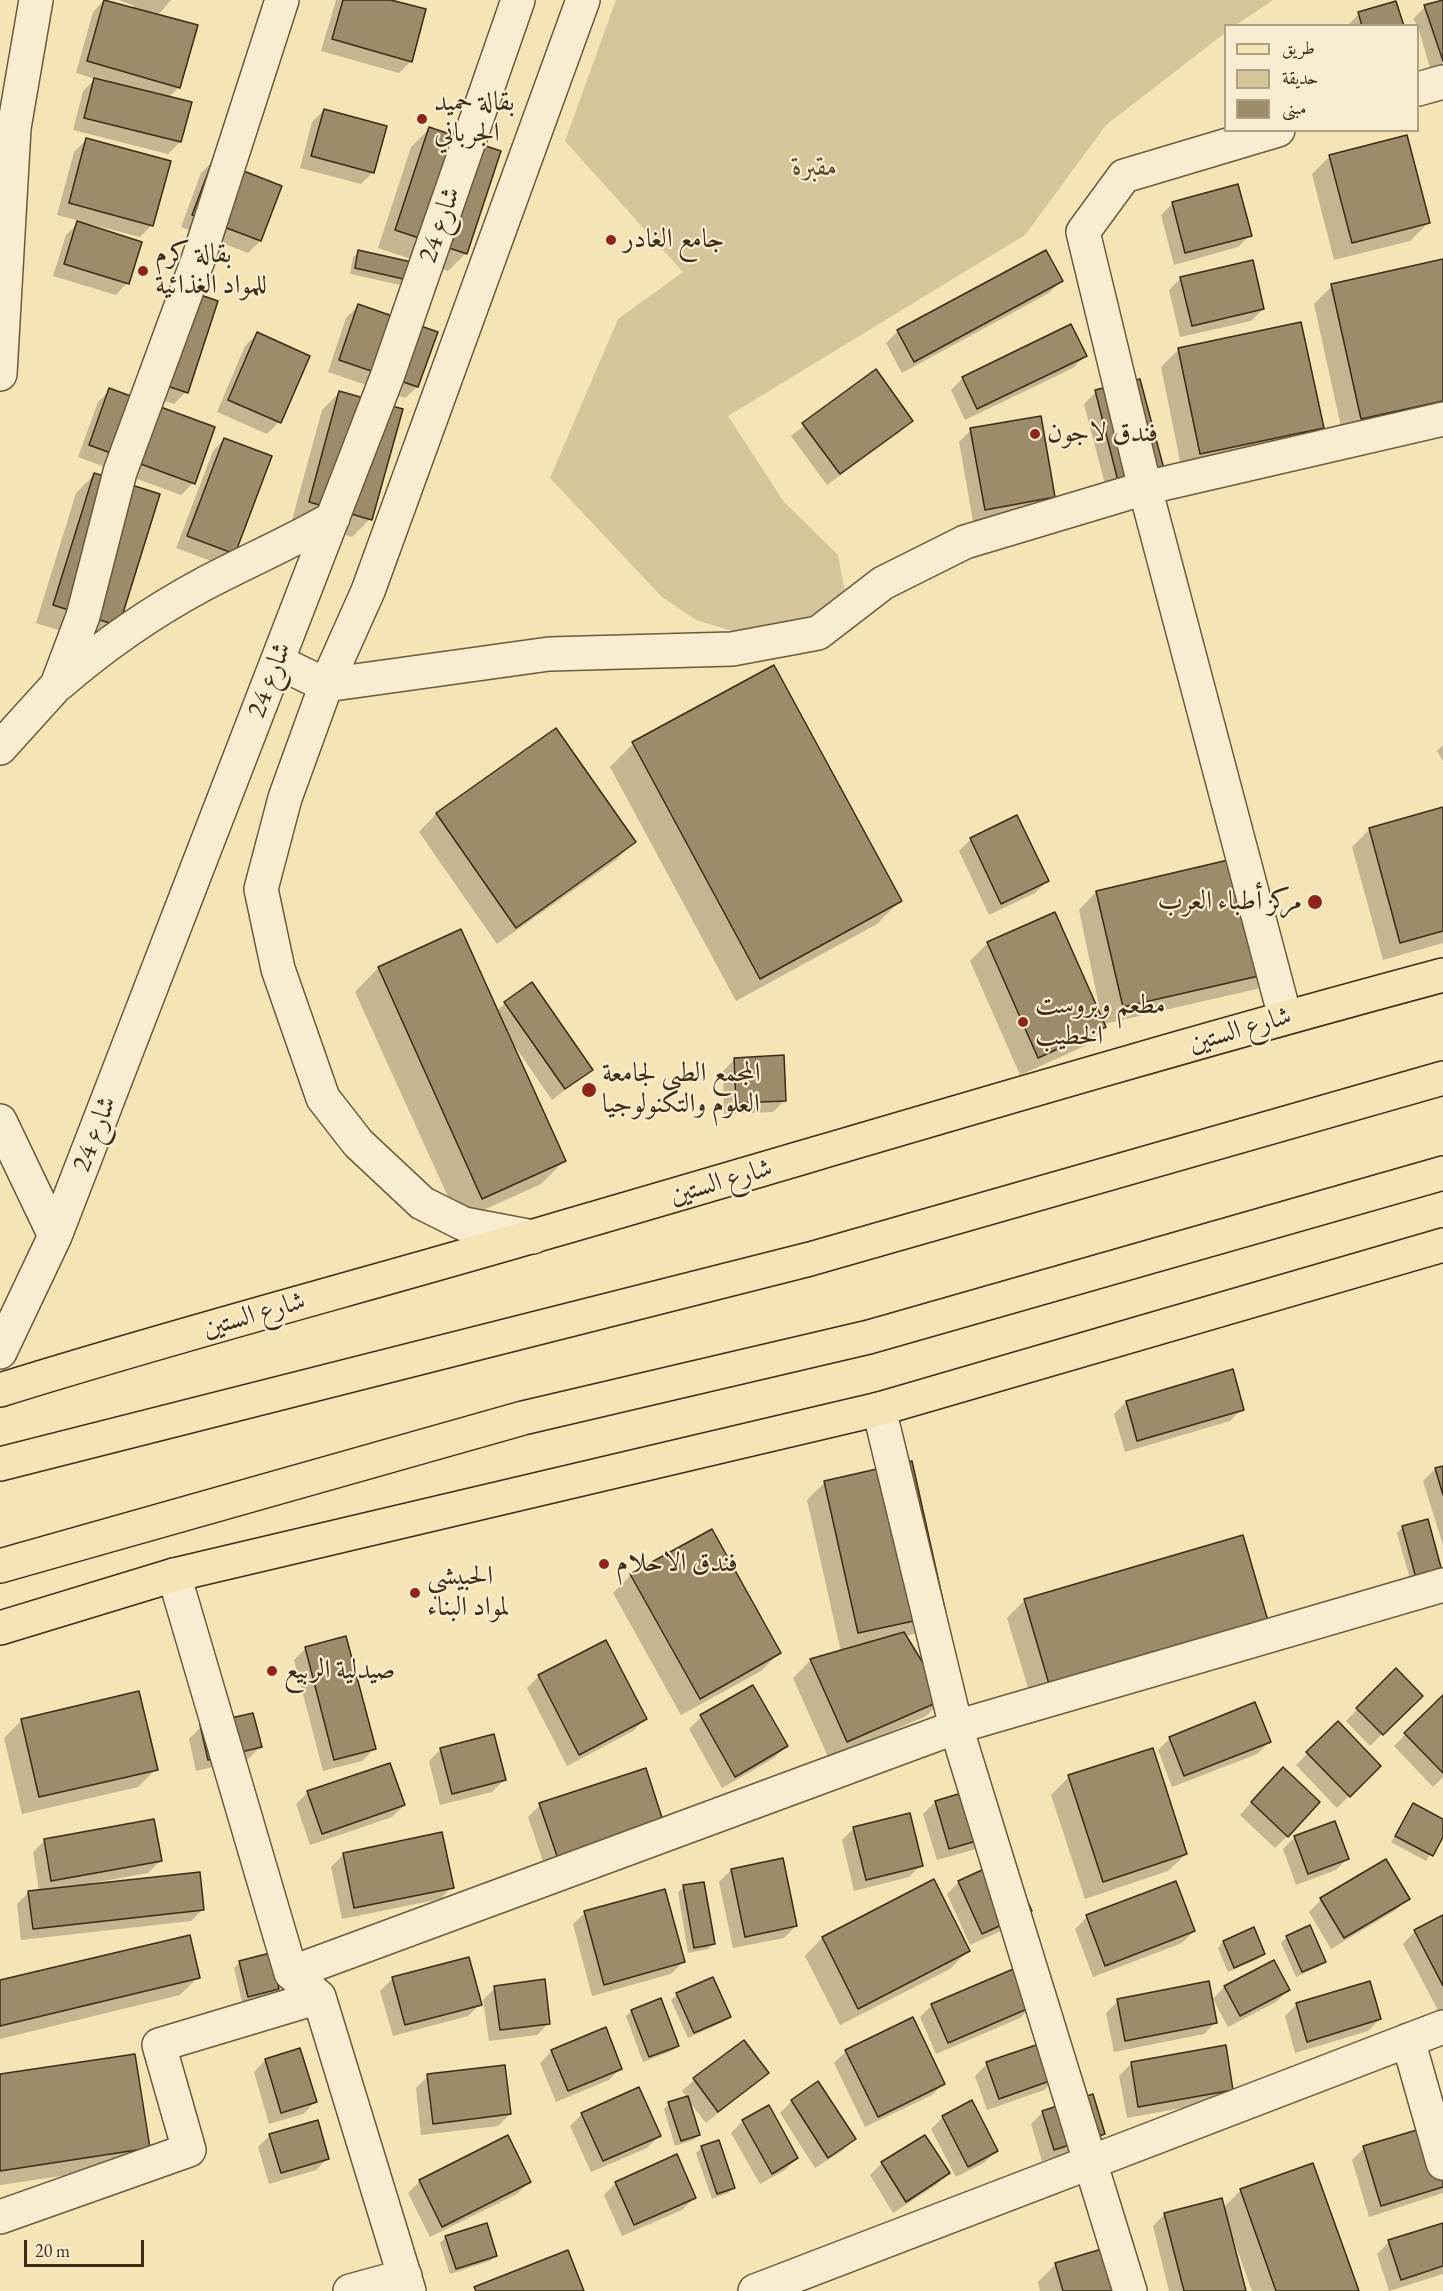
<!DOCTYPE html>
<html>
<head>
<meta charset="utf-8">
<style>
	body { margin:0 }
	#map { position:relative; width:1443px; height:2291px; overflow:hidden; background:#f4e4b6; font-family:"EB Garamond",Amiri,serif }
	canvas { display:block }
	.legend { position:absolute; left:1224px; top:24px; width:195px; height:108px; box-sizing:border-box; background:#f8edd0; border:2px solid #aea085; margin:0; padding:8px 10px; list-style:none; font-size:18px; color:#3f2c15 }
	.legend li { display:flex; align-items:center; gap:12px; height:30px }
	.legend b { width:30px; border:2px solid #aea085 }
	.scale { position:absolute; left:24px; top:2240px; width:120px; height:27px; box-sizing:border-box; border:3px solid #3f2c15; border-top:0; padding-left:8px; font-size:18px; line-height:21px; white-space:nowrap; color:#3f2c15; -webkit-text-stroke:4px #f8edd0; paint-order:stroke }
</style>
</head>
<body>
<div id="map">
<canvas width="1443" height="2291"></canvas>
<ul class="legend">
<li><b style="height:8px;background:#f4e4b6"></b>طريق</li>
<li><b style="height:16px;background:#d5c59b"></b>حديقة</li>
<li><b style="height:16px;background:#9d8c69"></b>مبنى</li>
</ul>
<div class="scale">20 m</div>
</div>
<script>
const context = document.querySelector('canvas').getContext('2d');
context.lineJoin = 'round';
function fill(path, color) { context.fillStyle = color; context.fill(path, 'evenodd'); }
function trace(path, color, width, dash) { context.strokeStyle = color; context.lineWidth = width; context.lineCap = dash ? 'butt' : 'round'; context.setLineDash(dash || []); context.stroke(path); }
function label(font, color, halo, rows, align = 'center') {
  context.font = font + ' "EB Garamond",Amiri,serif'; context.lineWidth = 4.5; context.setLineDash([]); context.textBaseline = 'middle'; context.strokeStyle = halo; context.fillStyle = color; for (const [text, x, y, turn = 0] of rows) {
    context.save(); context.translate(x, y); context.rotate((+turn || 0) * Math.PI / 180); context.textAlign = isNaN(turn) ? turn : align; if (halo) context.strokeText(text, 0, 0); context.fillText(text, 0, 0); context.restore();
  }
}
const green = new Path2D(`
	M616,0H1273L1236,25L1226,26L1225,33L1106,125L1025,235L728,416L784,502L838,555L845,592L790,630L739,633L696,620L662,597L550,478L618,319L683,272L565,141Z`);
const shadow = new Path2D(`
	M104,0L134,8V6L119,0H171L158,15L179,87L168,98L180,142L168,154L73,130L83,91L95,79L76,73L93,12Z
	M336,0H386L411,61L399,73L321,51Z
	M1443,0V79L1434,82L1418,26L1413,19L1425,7Z
	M1359,14L1402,26H1347Z
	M324,110L373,172L361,184L300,168L312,122Z
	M429,129L499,152L465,254L448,271L433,266L423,290L350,274L353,257L359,252L432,266L378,248L411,147Z
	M86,140L152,225L140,237L86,223L127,283L116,295L53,276L66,235L80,221L57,215L74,152Z
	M1330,156L1428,223L1410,241L1334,260L1312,174Z
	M213,161L260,241L248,253L181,227L201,173Z
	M1173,203L1250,235L1238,247L1174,265L1161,215Z
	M1443,261V414L1343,436L1314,304L1332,286Z
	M1181,278L1263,309L1251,321L1180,337L1169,290Z
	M1061,281L1049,293L902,373L886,343L898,331Z
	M180,306L186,392L174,404L150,396Z
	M358,306L417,387L405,398L328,372L346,318Z
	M257,334L279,422L267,434L217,412L245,346Z
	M1178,350L1322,428L1304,446L1182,471L1161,367Z
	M1085,356L1073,368L965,420L951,390L963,378Z
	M875,371L911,420L900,432L827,485L791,436Z
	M110,390L193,483L181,495L78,457L98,402Z
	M340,392L370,519L352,537L292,520L322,410Z
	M1096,392L1162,469L1107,492L1084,404Z
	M971,430L1054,496L1042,508L973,521L959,442Z
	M224,439L234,553L222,565L176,548L213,451Z
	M94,475L117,626L100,643L36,623L76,493Z
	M555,730L634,842L616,860L497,944L419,832L436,814Z
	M633,744L900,901L877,924L736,1001L610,767Z
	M1443,745V761L1437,751Z
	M1443,808V943L1383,960L1352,847L1370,829Z
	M971,839L1047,881L1035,893L989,915L959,851Z
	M1257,855L1265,987L1104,1024L1105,1027L1087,1045L1020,1075L970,961L988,943L1103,1024L1079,910L1096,892Z
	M460,931L497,1011L505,1003L591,1070L552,1100L512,1042L564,1161L541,1184L459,1221L355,992L378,968Z
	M735,1059L785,1100L773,1112L724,1114L723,1071Z
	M1126,1402L1242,1409L1230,1421L1125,1452L1114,1414Z
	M1443,1467V1545L1423,1481L1435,1469Z
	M825,1482L926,1631L905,1636L943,1699L926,1716L829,1759L793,1678L811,1660L841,1652L807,1500Z
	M1403,1527L1441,1575L1412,1586L1397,1533Z
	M1242,1537L1032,1701L1007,1618L1025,1600Z
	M631,1575L779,1653L761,1671L681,1715L613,1593Z
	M306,1648L374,1749L362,1761L323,1771L294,1660Z
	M1396,1670L1420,1696L1370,1746L1346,1721Z
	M539,1676L645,1719L633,1731L567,1766L527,1688Z
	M1443,1697V1777L1433,1787L1394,1746Z
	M701,1717L786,1746L774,1758L722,1788L689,1729Z
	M22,1720L156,1769L138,1787L22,1814L4,1738Z
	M1338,1723L1379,1766L1337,1808L1296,1765Z
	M201,1727L260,1747L248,1759L196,1771L189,1739Z
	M1170,1738L1269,1742L1257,1754L1172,1787L1158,1750Z
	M441,1749L504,1780L492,1792L440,1805L429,1761Z
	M645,1770L546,1870L528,1817L540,1805Z
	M1069,1777L1186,1854L1168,1871L1085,1899L1051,1795Z
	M1271,1781L1287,1836L1275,1848L1240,1815Z
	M308,1792L404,1805L392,1817L310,1845L296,1804Z
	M935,1802L986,1846L937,1860L923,1814Z
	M1413,1804L1443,1820V1834L1426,1861L1391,1842Z
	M854,1828L921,1865L909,1877L854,1891L842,1840Z
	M441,1834L452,1887L440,1899L342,1919L331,1867L343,1855Z
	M1295,1837L1348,1858L1336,1870L1296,1885L1283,1849Z
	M45,1840L160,1861L148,1873L92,1883L93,1885L203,1909L191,1921L21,1940L17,1904L29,1892L39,1891L33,1852Z
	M731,1870L796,1926L784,1938L733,1948L719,1882Z
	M959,1882L1019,1923L970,1945L947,1894Z
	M684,1887L713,1944L708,1949L688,1953L678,1892Z
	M1408,1898L1396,1910L1331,1949L1309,1912L1321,1900Z
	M585,1913L683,1962L671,1974L592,1996L573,1924Z
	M1087,1917L1194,1931L1182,1943L1093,1977L1075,1929Z
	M1443,1917V2015L1441,2016L1403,1944L1414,1932Z
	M1253,1929L1264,1954L1258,1959L1228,1972L1218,1948L1223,1942Z
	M1287,1937L1324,1962L1318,1967L1296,1977L1281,1943Z
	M822,1938L968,1951L950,1969L840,2025L805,1956Z
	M269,1955L277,1989L272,1995L242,2002L234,1968L239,1963Z
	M1273,1962L1288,1990L1276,2002L1228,2027L1213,1999L1224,1987Z
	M198,1977L180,1995L0,2039V1981Z
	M392,1979L480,2004L468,2016L393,2036L380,1991Z
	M495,1988L549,2023L537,2035L489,2041L483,2000Z
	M677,1995L729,2017L723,2022L688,2038L671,2000Z
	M1118,2001L1216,2022L1204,2034L1114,2052L1106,2013Z
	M1297,2004L1380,2019L1368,2031L1295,2053L1285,2016Z
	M932,2005L1032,2006L1020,2018L936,2054L920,2017Z
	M632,2011L677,2046L672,2051L643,2062L626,2016Z
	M743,2042L767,2073L706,2123L688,2100L699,2135L693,2140L675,2146L664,2109L669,2104L687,2098L682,2091L694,2080Z
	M552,2051L621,2068L609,2080L556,2102L540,2063Z
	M846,2051L943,2084L932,2095L865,2127L834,2063Z
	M265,2060L315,2102L303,2114L269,2124L254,2072Z
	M987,2064L1056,2078L1044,2090L987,2110L975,2076Z
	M1131,2064L1232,2089L1220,2101L1127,2118L1119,2076Z
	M0,2076L148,2148L130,2166L0,2185Z
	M428,2076L510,2114L498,2126L421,2135L416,2088Z
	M818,2083L854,2139L842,2151L815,2168L780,2113L792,2101Z
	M1043,2112L1104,2134L1092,2146L1042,2161L1031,2124Z
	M582,2114L659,2136L647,2148L591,2172L570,2126Z
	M943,2117L996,2151L984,2163L956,2177L931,2129Z
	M743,2121L797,2158L785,2170L760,2184L731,2133Z
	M270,2135L328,2158L316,2170L269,2184L258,2147Z
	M924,2137L948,2173L936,2185L893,2213L870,2175L882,2163Z
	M702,2147L733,2188L728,2193L712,2199L696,2153Z
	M1364,2148L1443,2149V2193L1369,2217L1352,2160Z
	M1312,2165L1357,2291H1252L1234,2241H1232L1245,2291H1169L1153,2226L1165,2214L1223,2208L1241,2190Z
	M420,2181L529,2182L517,2194L430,2237L408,2193Z
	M616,2183L694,2198L682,2210L622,2236L604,2195Z
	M1443,2225V2274L1389,2291L1377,2254L1389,2242Z
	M446,2237L496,2256L490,2261L450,2274L440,2243Z
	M1055,2265L1146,2291H1040L1038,2282Z`);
const building = new Path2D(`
	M104,0L198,25L180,88L87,61Z
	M343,0H391L426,9L412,62L332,39Z
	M1443,0V61L1424,5Z
	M1396,1L1404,26H1362L1358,12Z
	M94,78L192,102L181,142L84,118Z
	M324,109L387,126L374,173L311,156Z
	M429,127L501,151L467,254L395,230Z
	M1407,135L1430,223L1352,243L1329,155Z
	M86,138L171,161L153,226L69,203Z
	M213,159L282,186L261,241L192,215Z
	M1238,184L1252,236L1185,253L1172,202Z
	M77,221L142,242L129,284L64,264Z
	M358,250L434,267L430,285L355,268Z
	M1046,250L1063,281L914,362L897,330Z
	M1443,259V401L1361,419L1331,284Z
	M1253,260L1264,309L1192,326L1180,277Z
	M192,292L218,301L188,393L161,384Z
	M358,304L438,332L418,387L339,360Z
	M1301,322L1324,428L1200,454L1178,348Z
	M1071,324L1087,356L977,409L962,377Z
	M257,332L310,356L281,423L228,400Z
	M876,369L913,421L840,474L802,423Z
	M1140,379L1164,469L1118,481L1095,390Z
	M109,388L215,427L195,484L89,445Z
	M339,391L403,409L372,520L309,502Z
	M1041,416L1055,497L985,510L970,428Z
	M224,438L272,456L235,554L187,536Z
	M94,473L160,494L119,626L53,605Z
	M774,665L902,901L760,979L632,742Z
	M556,728L636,842L516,928L436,813Z
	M1443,807V931L1400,943L1369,828Z
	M1017,815L1049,881L1001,904L970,838Z
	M1258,853L1285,970L1123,1007L1096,891Z
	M1055,912L1106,1027L1038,1058L987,942Z
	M461,929L566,1161L482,1199L378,967Z
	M532,982L593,1070L565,1089L504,1002Z
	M784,1055L786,1101L736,1103L734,1058Z
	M1233,1369L1244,1410L1137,1441L1126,1401Z
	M912,1461L946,1614L858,1633L824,1481Z
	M1443,1466V1495L1435,1468Z
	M1428,1519L1443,1575L1417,1582L1402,1526Z
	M712,1529L781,1653L700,1699L630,1574Z
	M1243,1535L1268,1621L1049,1684L1024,1599Z
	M904,1632L945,1699L847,1742L810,1659Z
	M346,1636L376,1749L334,1760L305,1647Z
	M606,1640L647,1719L579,1755L538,1675Z
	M1396,1668L1423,1696L1383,1735L1356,1708Z
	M753,1685L788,1746L735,1777L700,1715Z
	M139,1691L158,1770L39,1797L21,1719Z
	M1443,1695V1773L1404,1733Z
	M1255,1702L1271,1742L1184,1776L1169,1737Z
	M253,1713L262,1747L208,1760L200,1725Z
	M1338,1721L1381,1766L1350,1797L1306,1752Z
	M494,1734L506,1780L452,1794L440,1748Z
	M1153,1748L1187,1854L1103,1882L1068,1775Z
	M390,1763L405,1805L322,1834L307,1791Z
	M1283,1767L1320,1802L1288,1837L1251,1802Z
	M646,1768L664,1824L558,1859L539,1803Z
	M985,1786L1000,1834L949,1849L935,1801Z
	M1413,1803L1443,1819V1837L1433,1856L1395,1836Z
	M910,1813L923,1866L866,1880L853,1827Z
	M154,1819L162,1861L51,1881L44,1839Z
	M1335,1821L1349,1859L1308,1874L1294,1836Z
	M442,1832L454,1888L354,1908L343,1853Z
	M783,1858L797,1926L745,1937L731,1869Z
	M1008,1858L1032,1911L982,1934L958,1881Z
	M1386,1859L1410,1899L1344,1938L1320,1898Z
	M200,1872L204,1910L33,1929L28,1891Z
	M934,1879L970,1951L858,2009L822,1937Z
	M1176,1881L1195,1931L1105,1966L1086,1915Z
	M704,1882L715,1944L694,1948L683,1885Z
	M665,1889L685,1962L604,1985L584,1911Z
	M1443,1915V1986L1414,1930Z
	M1310,1925L1326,1962L1302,1972L1286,1936Z
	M1254,1927L1265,1954L1234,1968L1223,1941Z
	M190,1935L200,1978L0,2026V1980Z
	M270,1953L279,1989L248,1997L239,1961Z
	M469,1957L482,2005L405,2025L392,1977Z
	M1274,1960L1290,1990L1240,2016L1224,1986Z
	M1018,1967L1034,2006L948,2043L931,2004Z
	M713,1977L731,2017L694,2033L676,1993Z
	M545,1979L550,2024L500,2030L494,1986Z
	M1209,1981L1217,2023L1125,2041L1117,1999Z
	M1370,1981L1381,2019L1307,2042L1296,2003Z
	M661,1998L679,2046L649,2057L631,2010Z
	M913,2017L945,2084L878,2117L845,2050Z
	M606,2027L622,2069L568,2091L551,2050Z
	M744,2040L769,2073L718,2112L693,2078Z
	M1045,2042L1058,2078L999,2099L986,2062Z
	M1226,2045L1233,2090L1138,2107L1131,2062Z
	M300,2048L317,2102L281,2113L265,2059Z
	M135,2054L150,2148L0,2171V2074Z
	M505,2065L511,2114L433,2124L427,2074Z
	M818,2081L856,2139L828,2158L791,2100Z
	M639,2087L661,2136L603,2161L581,2113Z
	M1093,2094L1105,2134L1054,2150L1042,2111Z
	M688,2096L700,2135L681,2141L668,2102Z
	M972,2100L998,2151L968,2167L942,2116Z
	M769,2105L798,2158L772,2174L742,2120Z
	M318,2120L329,2159L281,2173L269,2134Z
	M1437,2124L1443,2144V2187L1381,2206L1363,2146Z
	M508,2135L531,2182L442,2227L419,2180Z
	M925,2135L950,2173L906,2202L881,2162Z
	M719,2140L735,2188L717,2194L701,2146Z
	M677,2154L696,2198L634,2225L615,2182Z
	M1313,2163L1359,2291H1276L1240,2189Z
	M1222,2198L1246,2291H1184L1164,2213Z
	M487,2223L497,2256L456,2269L445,2236Z
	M1443,2223V2266L1401,2280L1388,2240Z
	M1132,2240L1147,2291H1063L1055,2263Z
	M568,2250L584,2291H476L474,2287Z`);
const minor = new Path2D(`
	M1418,89L1443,82
	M1278,130L1124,176L1083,232L1145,488L1285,1017
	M0,374L14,128L36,0
	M278,662L326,685L549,654L732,649L818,633L883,583L965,542L1145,488L1443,419
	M59,684C103,646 150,613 202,585C245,562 290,543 333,518
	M0,748L57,685L83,616L120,472L198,260L282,0
	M0,1121L55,1236
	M533,1237L464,1224L422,1203L358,1143L323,1098L278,969L261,889L285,798L326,685L368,591L583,0
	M0,1352L55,1236L387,377L518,0
	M879,1409L956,1727L1130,2291
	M174,1575L291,1973L319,1997L409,2291
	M291,1973L956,1727L1443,1585
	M1408,2040L1443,2163
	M0,2217L189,2150L159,2045L319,1997
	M350,2291L405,2276
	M755,2291L1443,2027`);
const major = new Path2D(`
	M0,1390C182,1333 367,1285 551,1231C848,1145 1144,1055 1443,975
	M0,1628L174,1575L879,1409L1443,1245`);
const highway = new Path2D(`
	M0,1464L810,1259L1443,1078
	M0,1566L523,1418L869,1337L1443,1173`);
const markers = [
	[422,119,6,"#8f2418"],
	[611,240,6,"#8f2418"],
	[143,271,6,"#8f2418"],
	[1035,434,6,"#8f2418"],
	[1315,902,8,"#8f2418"],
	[1023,1022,6,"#8f2418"],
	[589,1090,8,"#8f2418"],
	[604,1564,6,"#8f2418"],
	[415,1593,6,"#8f2418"],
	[272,1671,6,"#8f2418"]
];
const poiNames = [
	["بقالة حميد",434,103],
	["الجرباني",434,134],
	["جامع الغادر",623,240],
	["بقالة كرم",155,255],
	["للمواد الغذائية",155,286],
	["فندق لاجون",1047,434],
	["مركز أطباء العرب",1302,902,"right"],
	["مطعم وبروست",1035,1006],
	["الخطيب",1035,1037],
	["المجمع الطبي لجامعة",602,1074],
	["العلوم والتكنولوجيا",602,1105],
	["فندق الاحلام",616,1564],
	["الحبيشي",427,1577],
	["لمواد البناء",427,1608],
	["صيدلية الربيع",284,1671]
];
const parkNames = [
	["مقبرة",815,168]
];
const streetNames = [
	["شارع 24",440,225,-71],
	["شارع 24",270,680,-69],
	["شارع الستين",1240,1030,-16],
	["شارع 24",95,1134,-69],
	["شارع الستين",721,1182,-16],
	["شارع الستين",254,1315,-16]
];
fill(green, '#d5c59b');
fill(shadow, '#0003');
fill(building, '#9d8c69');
trace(building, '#3f2c15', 1.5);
trace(minor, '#6c5a3d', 36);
trace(major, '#3f2c15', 36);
trace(highway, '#3f2c15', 36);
trace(minor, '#f8edd0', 33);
trace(major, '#f4e4b6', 33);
trace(highway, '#f4e4b6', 33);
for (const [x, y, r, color] of markers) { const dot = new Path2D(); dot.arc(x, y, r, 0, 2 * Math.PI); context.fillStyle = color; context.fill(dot); trace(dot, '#f8edd0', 2); }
label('27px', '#3f2c15', '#f8edd0', poiNames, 'left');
label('italic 27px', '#5d4b30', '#f8edd0', parkNames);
label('27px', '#3f2c15', '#f8edd0', streetNames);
</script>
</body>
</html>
